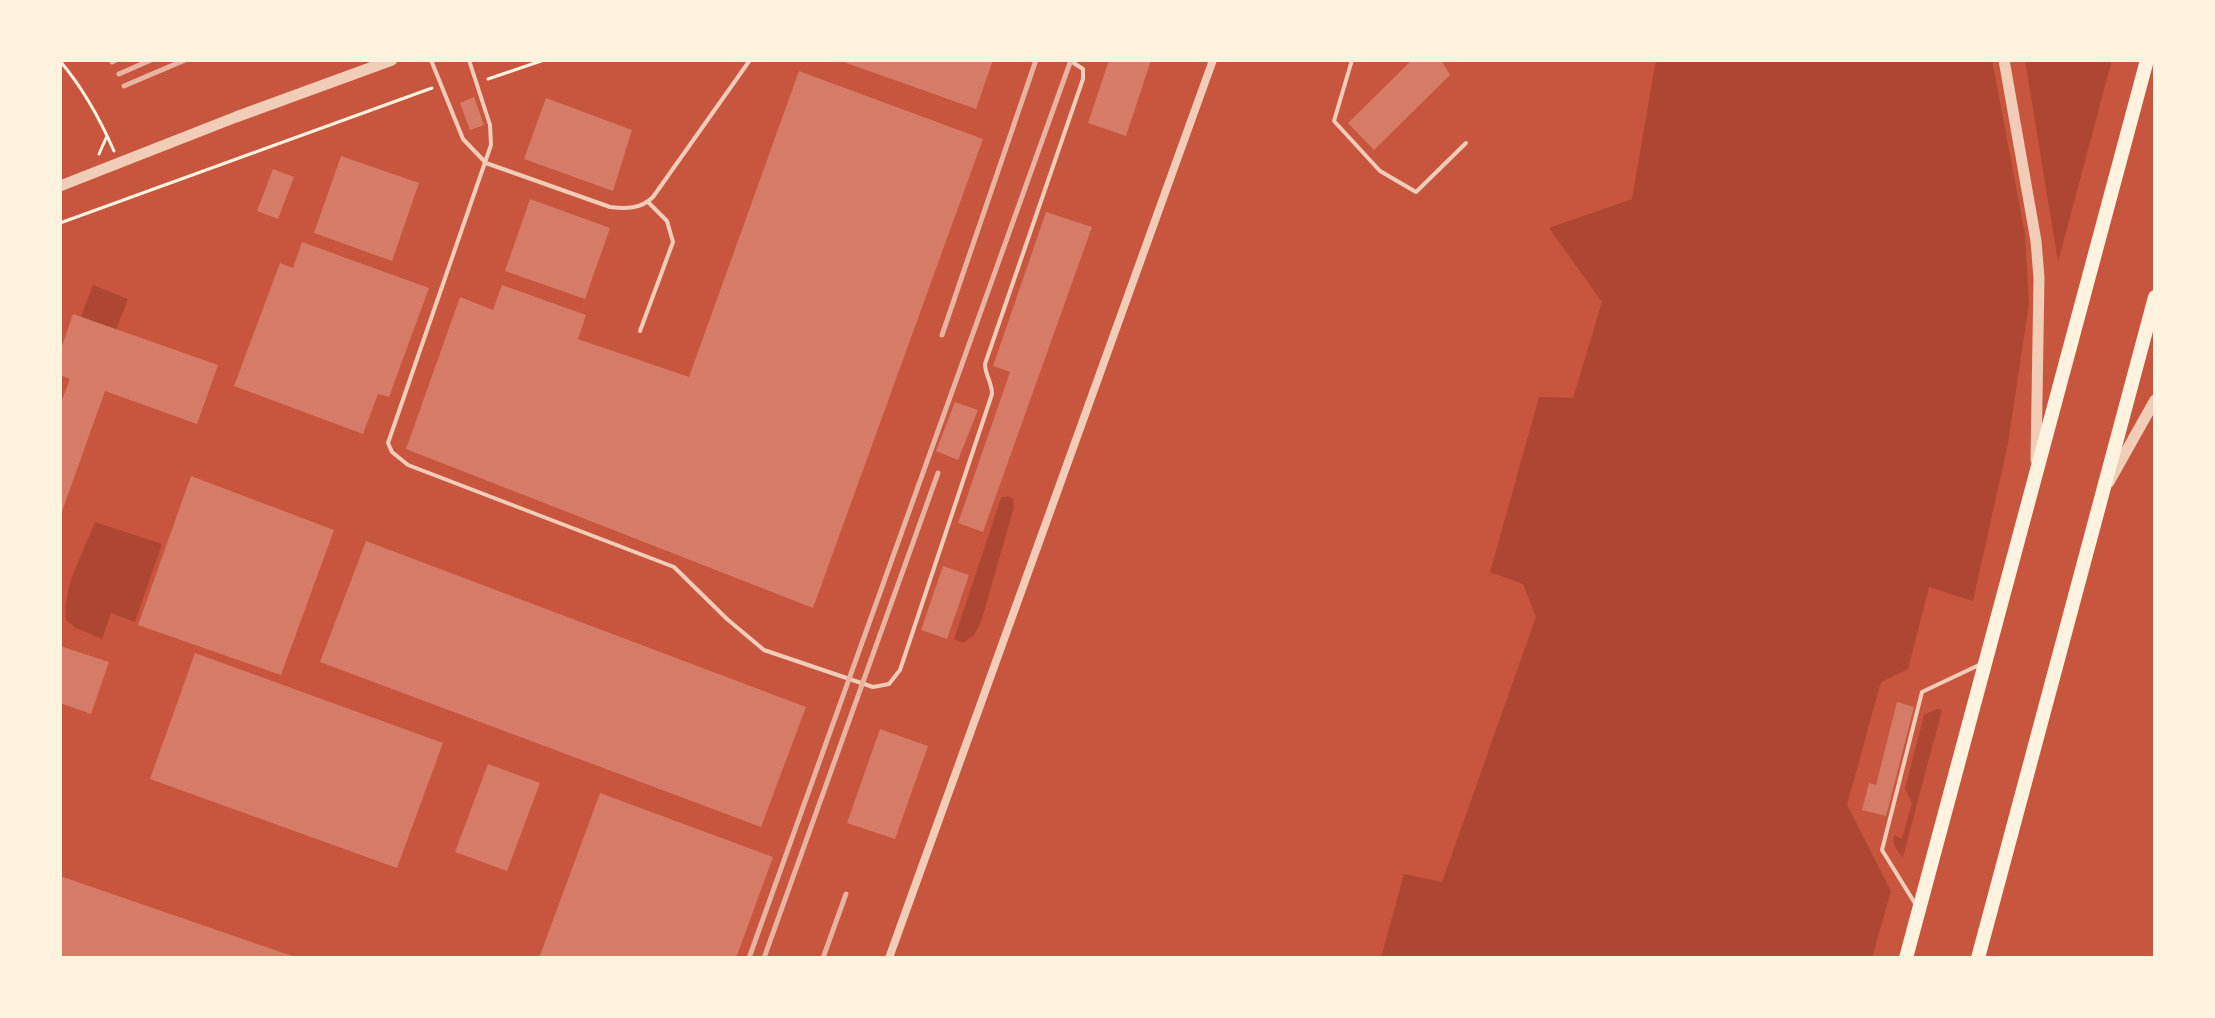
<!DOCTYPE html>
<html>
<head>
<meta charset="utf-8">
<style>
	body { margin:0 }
	#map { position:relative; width:2215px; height:1018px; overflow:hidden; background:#c8553d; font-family:"IBM Plex Serif",serif }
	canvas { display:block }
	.frame { position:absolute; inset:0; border:62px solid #fff3e0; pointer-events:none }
</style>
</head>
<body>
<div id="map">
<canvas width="2215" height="1018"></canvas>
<div class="frame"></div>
</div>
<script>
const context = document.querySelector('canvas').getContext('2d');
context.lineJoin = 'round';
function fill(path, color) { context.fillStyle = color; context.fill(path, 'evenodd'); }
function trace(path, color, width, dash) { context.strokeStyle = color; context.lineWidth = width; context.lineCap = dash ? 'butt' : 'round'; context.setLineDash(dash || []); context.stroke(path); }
const green = new Path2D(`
	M1656,60H1992L2025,234L2029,304L2008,443L1973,601L1929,587L1908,669L1881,682L1847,805L1891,891L1872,958H1381L1404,874L1442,882L1536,617L1523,584L1490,572L1539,397L1573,398L1602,302L1549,228L1632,199Z
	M2025,60H2112L2058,262Z
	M93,285L128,299L116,330L81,317Z
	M1008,496L1013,499L1014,507L981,622L974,635L963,643L954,639L1001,498Z
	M95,522L162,544L135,622L111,613L102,639L76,628L66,620C62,587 84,552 95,522Z
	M1937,709L1942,710L1903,857C1896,850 1892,845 1894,835L1902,839L1912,803L1905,789L1924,715Z`);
const building = new Path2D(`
	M838,60H993L976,109Z
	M1109,60H1151L1126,136L1088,123Z
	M1409,60H1441L1450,75L1374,150L1348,123L1410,62Z
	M799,71L983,139L813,608L406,449L460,297L493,310L502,285L586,315L578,339L689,377Z
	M474,97L484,125L470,130L460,103Z
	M546,98L632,130L613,191L524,159Z
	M341,156L419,183L392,261L314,233Z
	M273,169L294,177L278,219L257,211Z
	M530,199L610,228L585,299L505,271Z
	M1046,212L1092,227L983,532L958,523L1010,372L993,366Z
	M302,242L429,288L389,397L378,394L363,434L234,386L280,263L293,268Z
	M73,314L218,365L197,424L105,391L60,517V405L70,379L60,375V352Z
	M955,402L978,410L958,460L936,451Z
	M191,476L334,530L281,675L138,625Z
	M366,541L806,707L761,827L320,662Z
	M943,566L969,575L947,639L921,630Z
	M60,646L109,662L91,714L60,703Z
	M195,653L443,743L397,868L150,779Z
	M1897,702L1914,707L1886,816L1862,810L1869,783L1876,785Z
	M880,729L928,746L895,839L847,823Z
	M488,764L540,783L507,871L455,852Z
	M600,793L773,857L736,958H539Z
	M60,876L298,958H60Z`);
const path = new Path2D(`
	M60,61C83,88 100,119 114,151
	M488,79L544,60
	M99,154L107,136
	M60,223L432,88`);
const service = new Path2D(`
	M431,60L463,139L486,163L610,207C626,209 641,209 653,197L750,60
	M469,60L490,125L491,145L388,443L392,452L408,465L674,567L727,619L764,650L873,687L889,684L900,670L992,394C992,382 985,375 985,364L1083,79V69L1069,60
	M1352,60L1334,121L1380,171L1416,192L1466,143
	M640,331L673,242L667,221L648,202
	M1916,905L1882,850L1922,692L1979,665`);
const minor = new Path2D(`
	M889,958L1213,60`);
const tertiary = new Path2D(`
	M2004,60L2036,241L2039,278L2036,460
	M60,186L236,117L392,60
	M2109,482L2155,400`);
const trunk = new Path2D(`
	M1906,958L2147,60
	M1978,958L2155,297`);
const rail = new Path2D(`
	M112,62L116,60
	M119,74L151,60
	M124,86L185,60
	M942,335L1036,60
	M749,958L1071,60
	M764,958L938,473
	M823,958L846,894`);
fill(green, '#ae4732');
fill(building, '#d67c66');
trace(path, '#fff3e0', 3);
trace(service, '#f1ccb7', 4);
trace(minor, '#f1ccb7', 8);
trace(tertiary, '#f1ccb7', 11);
trace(trunk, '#fff3e0', 14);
trace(rail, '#e9b49f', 5);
</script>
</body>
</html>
